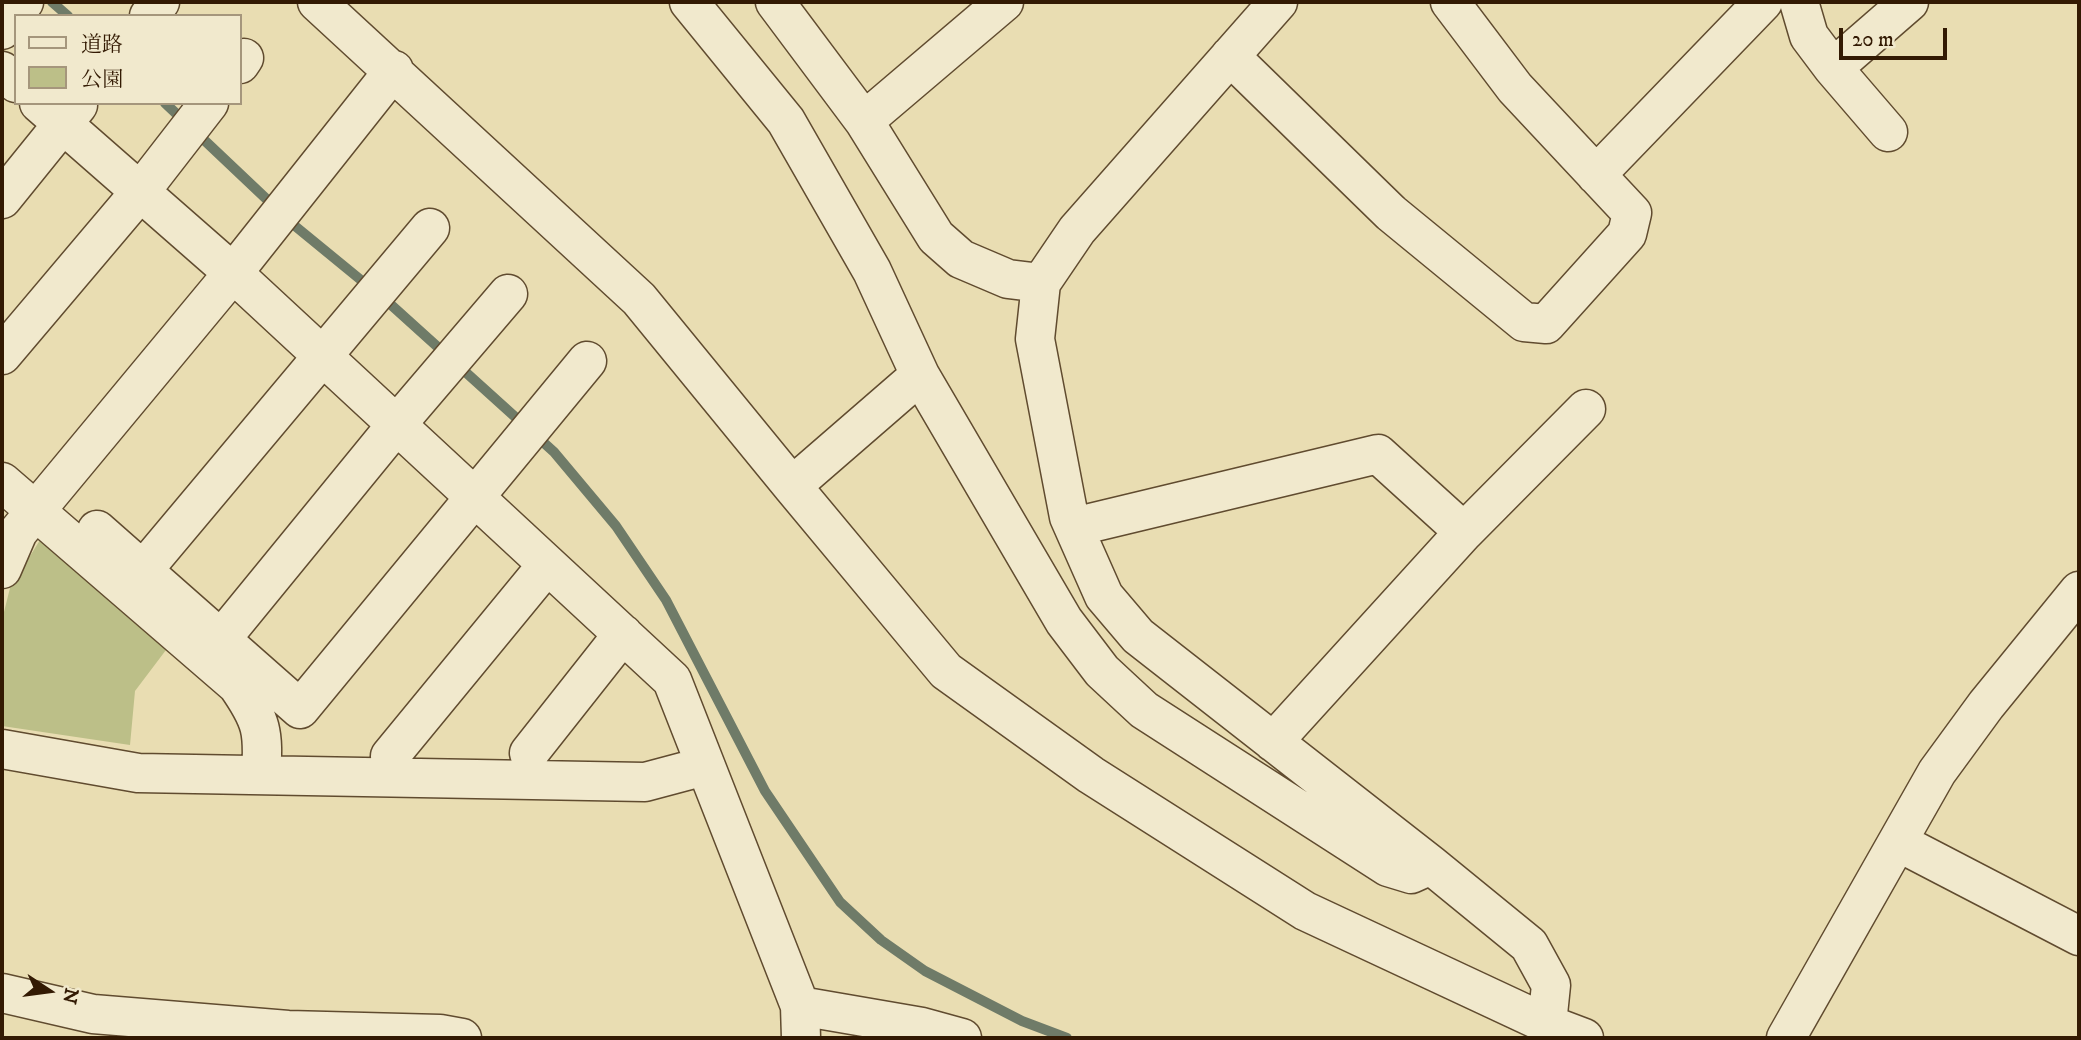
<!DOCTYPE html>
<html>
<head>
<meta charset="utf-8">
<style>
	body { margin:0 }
	#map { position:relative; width:2081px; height:1040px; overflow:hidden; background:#e9ddb2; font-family:"IM FELL DW Pica","Noto Serif JP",serif }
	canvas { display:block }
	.frame { position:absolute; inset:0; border:4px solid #331a03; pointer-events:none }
	.legend { position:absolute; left:14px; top:14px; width:228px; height:91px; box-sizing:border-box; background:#f1e9cd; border:2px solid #a5967c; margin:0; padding:9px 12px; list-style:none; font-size:21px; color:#331a03 }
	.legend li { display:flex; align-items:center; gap:14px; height:35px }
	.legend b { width:35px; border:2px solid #a5967c }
	.north { position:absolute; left:14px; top:956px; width:70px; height:70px; -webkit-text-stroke:5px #f1e9cd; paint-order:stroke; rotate:103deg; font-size:19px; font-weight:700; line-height:28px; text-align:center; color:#331a03 }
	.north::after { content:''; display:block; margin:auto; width:24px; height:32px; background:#331a03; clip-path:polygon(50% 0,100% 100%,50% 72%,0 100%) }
	.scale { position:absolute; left:1839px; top:28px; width:108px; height:32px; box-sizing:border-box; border:4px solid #331a03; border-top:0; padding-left:9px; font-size:21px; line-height:24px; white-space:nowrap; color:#331a03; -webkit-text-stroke:5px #f1e9cd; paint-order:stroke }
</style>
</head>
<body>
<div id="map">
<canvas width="2081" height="1040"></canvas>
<div class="frame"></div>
<ul class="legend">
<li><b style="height:9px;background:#f1e9cd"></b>道路</li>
<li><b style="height:19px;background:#bcbf88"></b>公園</li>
</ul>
<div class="north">N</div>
<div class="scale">20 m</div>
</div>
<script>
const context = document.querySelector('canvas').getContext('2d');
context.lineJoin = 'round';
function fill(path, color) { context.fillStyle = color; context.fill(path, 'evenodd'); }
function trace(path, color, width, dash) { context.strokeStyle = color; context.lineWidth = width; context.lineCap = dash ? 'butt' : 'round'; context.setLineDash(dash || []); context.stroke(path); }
const green = new Path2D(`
	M40,540L166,650L135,691L130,745L2,726V620L10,588Z`);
const stream = new Path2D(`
	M52,2L68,16
	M165,103L295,226L389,303L554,452L616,526L666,600L765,791L840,902L881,940L925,971L1022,1021L1067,1038`);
const minor = new Path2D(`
	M317,2L639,299L792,486L946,671L1091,775L1305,911L1547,1024L1584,1038
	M689,2L786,121L872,271L920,375L792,486
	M775,2L864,121L936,237L961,259L1008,279L1041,283
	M1278,2L1077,230L1041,283L1035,339L1069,517L1104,596L1138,636L1431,865L1529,945L1551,985L1547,1024
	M1799,2L1809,36L1833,68L1909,2
	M149,16L160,2
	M2,30L24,2
	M1230,56L1391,213L1524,322L1546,324L1627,234L1632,213L1515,88L1450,2
	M240,64L244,58
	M1833,68L1888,132
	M2,71L16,83
	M39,103L233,273L672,680L800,1006L801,1038
	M864,121L1004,2
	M1596,175L1763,2
	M2,199L78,105
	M2,355L140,192L209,103
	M920,375L1064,621L1102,671L1144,710L1388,867L1411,874L1431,865
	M2,482L237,685C262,721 264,732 261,775
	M1074,527L1378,454L1464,532
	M97,530L300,709L587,361
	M2,569L18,532L233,273L394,70
	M144,569L430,228
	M222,638L397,424L508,294
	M1273,742L1464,532L1586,409
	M2,749L138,773L645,782L705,766
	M529,753L623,634
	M390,756L547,565
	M1898,842L2079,936
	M2,993L93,1014L288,1030L440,1034L462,1038
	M800,1006L922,1027L962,1038
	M1786,1038L1937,772L1986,705L2079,591`);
fill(green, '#bcbf88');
trace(stream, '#6f7b68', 10);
trace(minor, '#604b2f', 41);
trace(minor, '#f1e9cd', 38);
</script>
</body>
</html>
